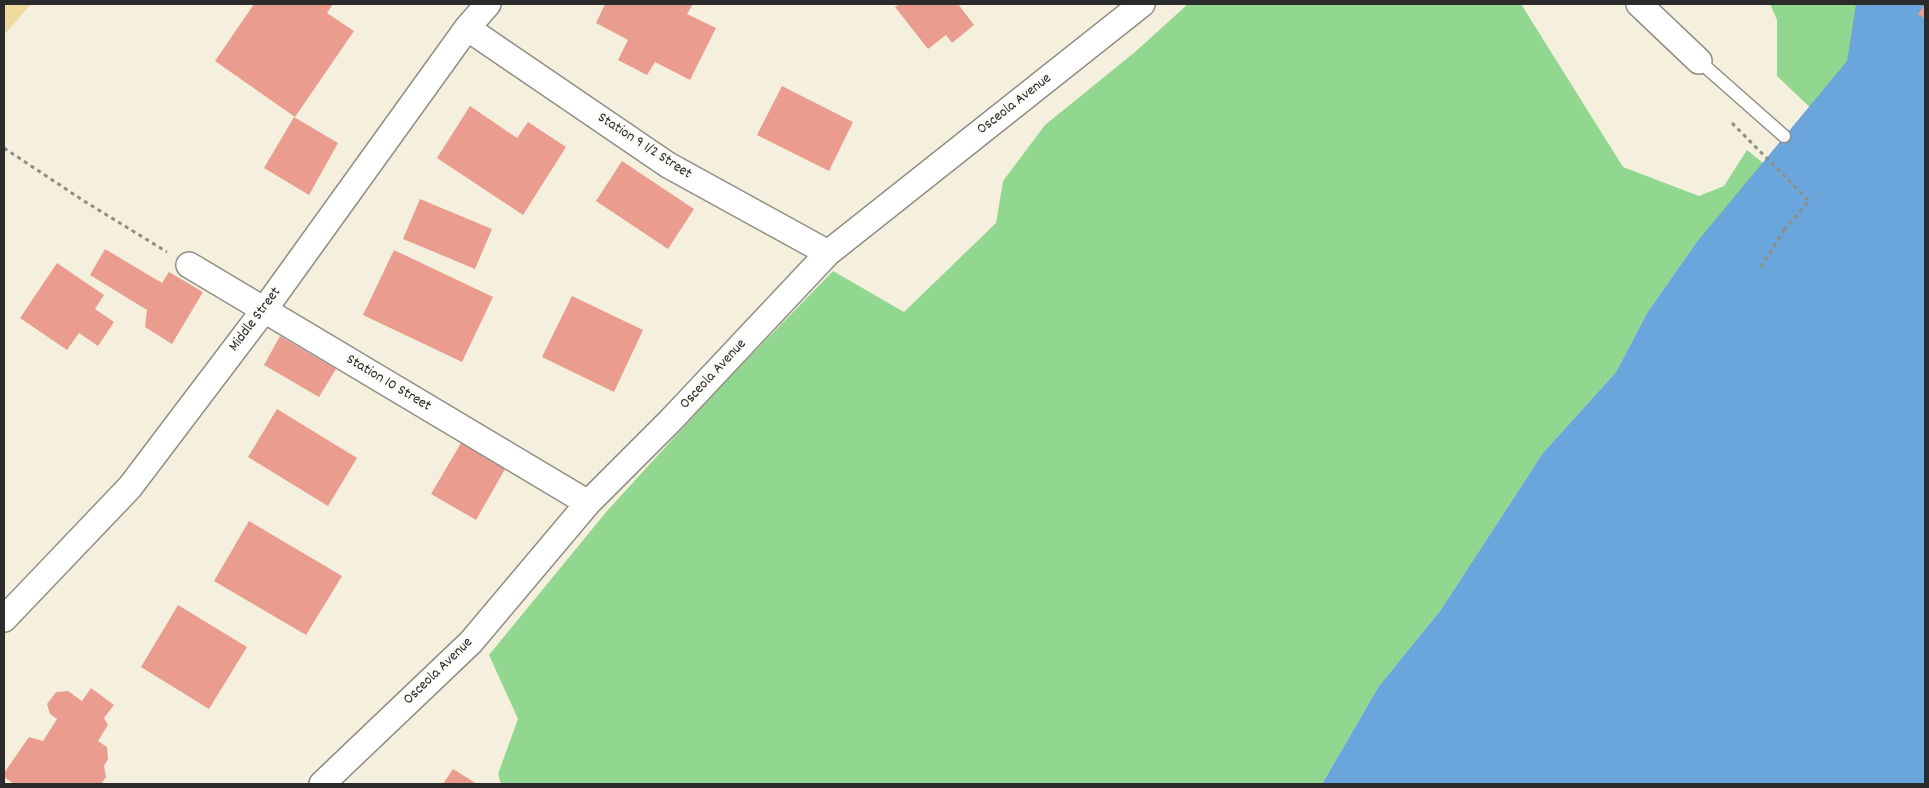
<!DOCTYPE html>
<html>
<head>
<meta charset="utf-8">
<style>
	body { margin:0 }
	#map { position:relative; width:1929px; height:788px; overflow:hidden; background:#f5f0de; font-family:Dekko,sans-serif }
	canvas { display:block }
	.frame { position:absolute; inset:0; border:5px solid #2b2b2b; pointer-events:none }
</style>
</head>
<body>
<div id="map">
<canvas width="1929" height="788"></canvas>
<div class="frame"></div>
</div>
<script>
const context = document.querySelector('canvas').getContext('2d');
context.lineJoin = 'round';
function fill(path, color) { context.fillStyle = color; context.fill(path, 'evenodd'); }
function trace(path, color, width, dash) { context.strokeStyle = color; context.lineWidth = width; context.lineCap = dash ? 'butt' : 'round'; context.setLineDash(dash || []); context.stroke(path); }
function label(font, color, halo, rows, align = 'center') {
  context.font = font + ' Dekko,sans-serif'; context.lineWidth = 4.5; context.setLineDash([]); context.textBaseline = 'middle'; context.strokeStyle = halo; context.fillStyle = color; for (const [text, x, y, turn = 0] of rows) {
    context.save(); context.translate(x, y); context.rotate((+turn || 0) * Math.PI / 180); context.textAlign = isNaN(turn) ? turn : align; if (halo) context.strokeText(text, 0, 0); context.fillText(text, 0, 0); context.restore();
  }
}
const green = new Path2D(`
	M1188,4H1521L1623,167L1699,196L1724,186L1747,150L1769,168L1738,207L1696,243L1647,313L1616,372L1543,453L1440,611L1379,686L1322,784H501L498,774L518,719L489,655L607,511L722,385L833,271L904,312L996,223L1003,181L1045,125L1135,52Z
	M1770,4H1864L1839,135L1777,76V20Z`);
const sand = new Path2D(`
	M4,4H31L4,35Z`);
const water = new Path2D(`
	M1856,4H1925V784H1322L1379,686L1440,611L1543,453L1616,372L1647,313L1696,243L1847,61Z`);
const building = new Path2D(`
	M254,4H333L327,13L354,31L295,117L215,61Z
	M605,4H693L687,14L716,28L690,80L655,62L647,75L618,60L628,40L596,23Z
	M900,4H958L974,25L952,43L946,35L928,49L895,7Z
	M1925,4V19L1918,14Z
	M782,86L853,122L829,171L757,135Z
	M470,106L517,138L528,122L566,147L523,215L437,158Z
	M294,117L338,143L309,195L264,168Z
	M622,161L694,209L668,249L596,201Z
	M420,199L492,229L475,269L403,239Z
	M105,249L162,283L169,272L203,292L172,344L145,327L147,310L90,275Z
	M394,250L493,297L462,362L363,315Z
	M57,263L104,295L95,309L114,322L98,346L79,333L67,350L20,318Z
	M572,296L643,330L614,392L542,357Z
	M280,336L336,369L319,397L264,365Z
	M277,409L357,458L328,506L248,457Z
	M461,443L505,469L476,520L431,494Z
	M249,521L342,576L306,635L214,581Z
	M178,605L247,647L209,709L141,667Z
	M91,688L114,705L104,718L108,725L98,741L107,747L108,759L104,766L106,777L101,784H14L4,777V773L29,737L43,741L57,719L50,714L47,704L56,692L68,691L82,701Z
	M453,769L477,784H443Z`);
const path = new Path2D(`
	M1923,4L1925,5
	M1732,123L1809,201L1784,230
	M4,148L84,201L167,252
	M1761,267L1785,229`);
const service = new Path2D(`
	M1699,61L1784,136`);
const minor = new Path2D(`
	M1639,4L1699,61
	M467,28L668,165L828,253
	M189,265L588,503
	M4,619L130,487L264,310L467,28L488,4
	M322,784L471,642L588,503L670,421L828,253L1142,4`);
const streetNames = [
	["Osceola Avenue",1015,105,-38],
	["Station 9 1/2 Street",644,147,33],
	["Middle Street",256,320,-53],
	["Osceola Avenue",714,375,-47],
	["Station 10 Street",388,384,31],
	["Osceola Avenue",439,672,-44]
];
fill(green, '#91d790');
fill(sand, '#eeda9e');
fill(water, '#6aa6db');
fill(building, '#ea9d8f');
trace(service, '#908e84', 15);
trace(minor, '#908e84', 28);
trace(path, '#908e84', 3, [4, 4]);
trace(service, '#fff', 12);
trace(minor, '#fff', 25);
label('15px', '#2b2b2b', '#fdfcf7', streetNames);
</script>
</body>
</html>
